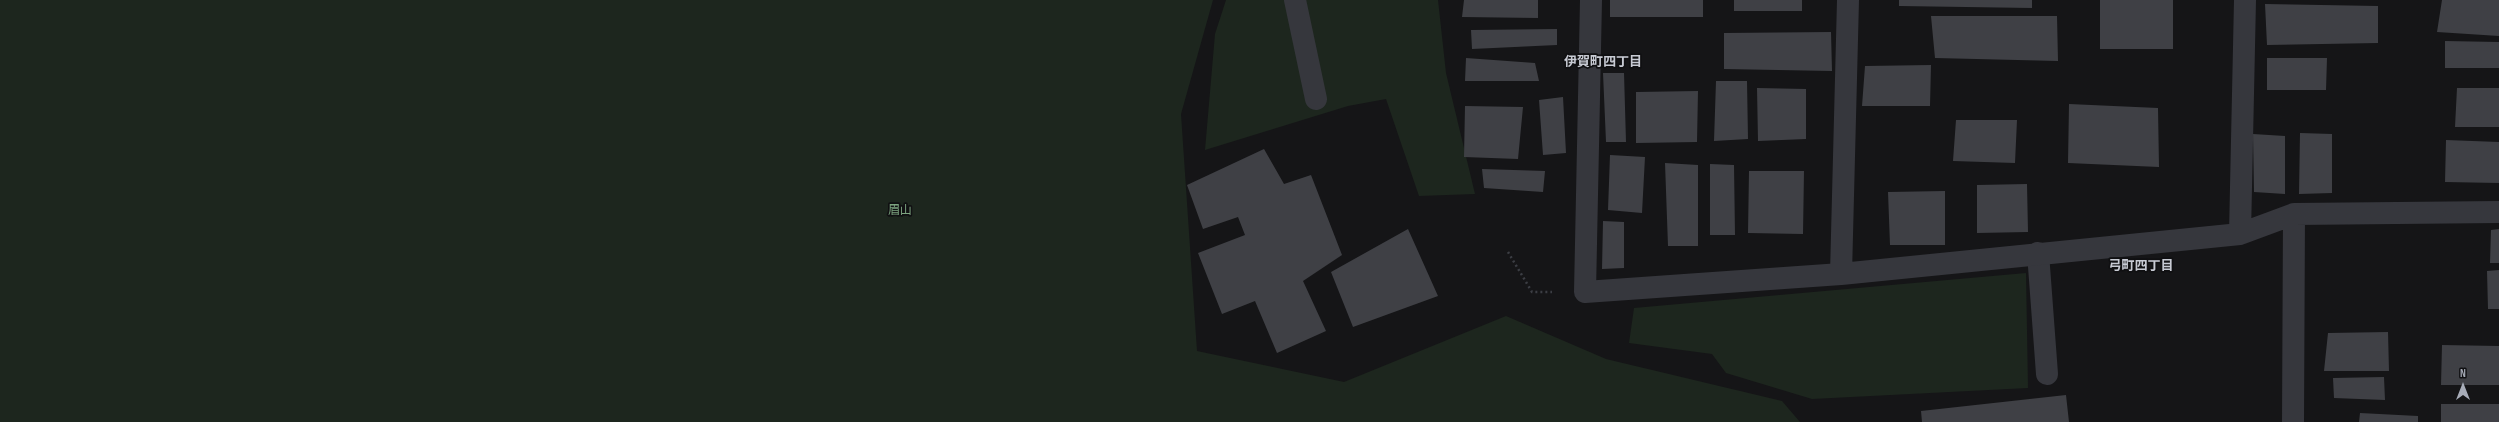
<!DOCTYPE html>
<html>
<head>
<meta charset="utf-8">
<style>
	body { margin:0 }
	#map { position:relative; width:2499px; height:422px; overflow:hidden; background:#151517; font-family:"Sofia Sans Condensed",sans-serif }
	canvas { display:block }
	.north { position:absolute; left:2443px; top:366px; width:40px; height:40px; -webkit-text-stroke:3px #101012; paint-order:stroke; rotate:0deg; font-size:11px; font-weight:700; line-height:16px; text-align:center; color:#a7acb8 }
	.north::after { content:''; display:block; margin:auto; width:14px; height:18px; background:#a7acb8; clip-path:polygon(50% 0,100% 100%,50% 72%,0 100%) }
</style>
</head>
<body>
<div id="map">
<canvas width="2499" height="422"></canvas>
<div class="north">N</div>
</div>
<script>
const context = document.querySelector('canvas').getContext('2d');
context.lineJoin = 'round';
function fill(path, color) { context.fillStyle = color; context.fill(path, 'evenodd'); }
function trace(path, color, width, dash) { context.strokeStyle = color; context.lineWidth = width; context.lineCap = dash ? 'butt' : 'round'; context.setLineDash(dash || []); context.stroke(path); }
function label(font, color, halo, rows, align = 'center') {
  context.font = font + ' "Sofia Sans Condensed","Noto Sans JP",sans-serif'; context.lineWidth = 3.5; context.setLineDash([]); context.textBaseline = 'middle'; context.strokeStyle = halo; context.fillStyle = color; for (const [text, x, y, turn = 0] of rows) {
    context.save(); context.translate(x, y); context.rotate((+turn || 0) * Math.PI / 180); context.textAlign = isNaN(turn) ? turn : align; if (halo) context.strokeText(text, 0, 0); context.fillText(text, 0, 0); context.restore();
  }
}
const green = new Path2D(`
	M0,0H1213L1181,114L1197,351L1344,382L1506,316L1606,359L1782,401L1800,422H0Z
	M1226,0H1438L1446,73L1475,194L1419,196L1386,99L1348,106L1205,150L1215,34Z
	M2026,273L2028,388L1812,399L1726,373L1712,354L1629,343L1634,308Z`);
const building = new Path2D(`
	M1464,0H1538V18L1462,17Z
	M1610,0H1703V17H1610Z
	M1734,0H1802V11H1734Z
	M1899,0H2032V8L1899,6Z
	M2100,0H2173V49H2100Z
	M2442,0H2499V36L2437,32Z
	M2265,4L2378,6V43L2267,45Z
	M1931,16H2057L2058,61L1935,58Z
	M1557,29V45L1472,49L1471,30Z
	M1831,32L1832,71L1724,69V33Z
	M2445,41L2499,42V68H2445Z
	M1466,58L1535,63L1539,81H1465Z
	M2267,58H2327L2326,90H2267Z
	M1931,65L1930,106H1862L1865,66Z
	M1603,73H1624L1626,142H1606Z
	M1716,81H1747L1748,139L1714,141Z
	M1757,88L1806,89V139L1758,141Z
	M2457,88H2499V127H2455Z
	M1698,91L1697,142L1636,143V92Z
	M1563,97L1566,153L1543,155L1539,100Z
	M2069,104L2158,108L2159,167L2068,163Z
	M1465,106L1523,107L1518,159L1464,157Z
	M1956,120H2017L2015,163L1953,161Z
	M2300,133L2332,134V193L2299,194Z
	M2253,134L2285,136V194L2254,192Z
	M2446,140L2499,142V183L2445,182Z
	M1264,149L1284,184L1311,175L1342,255L1303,281L1326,331L1277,353L1255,301L1222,314L1198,253L1245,235L1238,217L1203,229L1187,185Z
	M1610,155L1645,157L1642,213L1608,210Z
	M1665,163L1698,165V246H1668Z
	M1710,164L1734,165L1735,235H1710Z
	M1482,169L1545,171L1543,192L1484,188Z
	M1749,171H1804L1803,234L1748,233Z
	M2027,184L2028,232L1977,233V185Z
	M1945,191V245H1890L1888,192Z
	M1603,221L1624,222V268L1602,269Z
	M1408,229L1438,296L1353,327L1331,272Z
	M2499,229V263H2490L2491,230Z
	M2499,270V309H2488L2487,271Z
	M2388,332L2389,371H2324L2328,333Z
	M2442,345L2499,346V385H2441Z
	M2384,377L2385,400L2334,398L2333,378Z
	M2066,395L2069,422H1922L1921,411Z
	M2441,404H2499V422H2441Z
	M2360,413L2418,416V422H2359Z`);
const path = new Path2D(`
	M1508,252L1532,292H1552`);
const lane = new Path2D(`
	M2038,253L2047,374`);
const street = new Path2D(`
	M1295,0L1316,99
	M1591,0L1585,292L1841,274L2240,234L2294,214L2293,422
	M2294,214L2499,212
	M2240,234L2245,0
	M1841,274L1848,0`);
const parkNames = [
	["眉山",900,211]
];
const neighbourhoodNames = [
	["伊賀町四丁目",1603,63],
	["弓町四丁目",2141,267]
];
fill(green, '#1d261e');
fill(building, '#3f4045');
trace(path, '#3c3e44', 2.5, [2, 3]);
trace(lane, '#36373d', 22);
trace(street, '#36373d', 22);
label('12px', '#7da480', '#101012', parkNames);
label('bold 13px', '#c8cbd4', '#101012', neighbourhoodNames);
</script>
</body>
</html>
